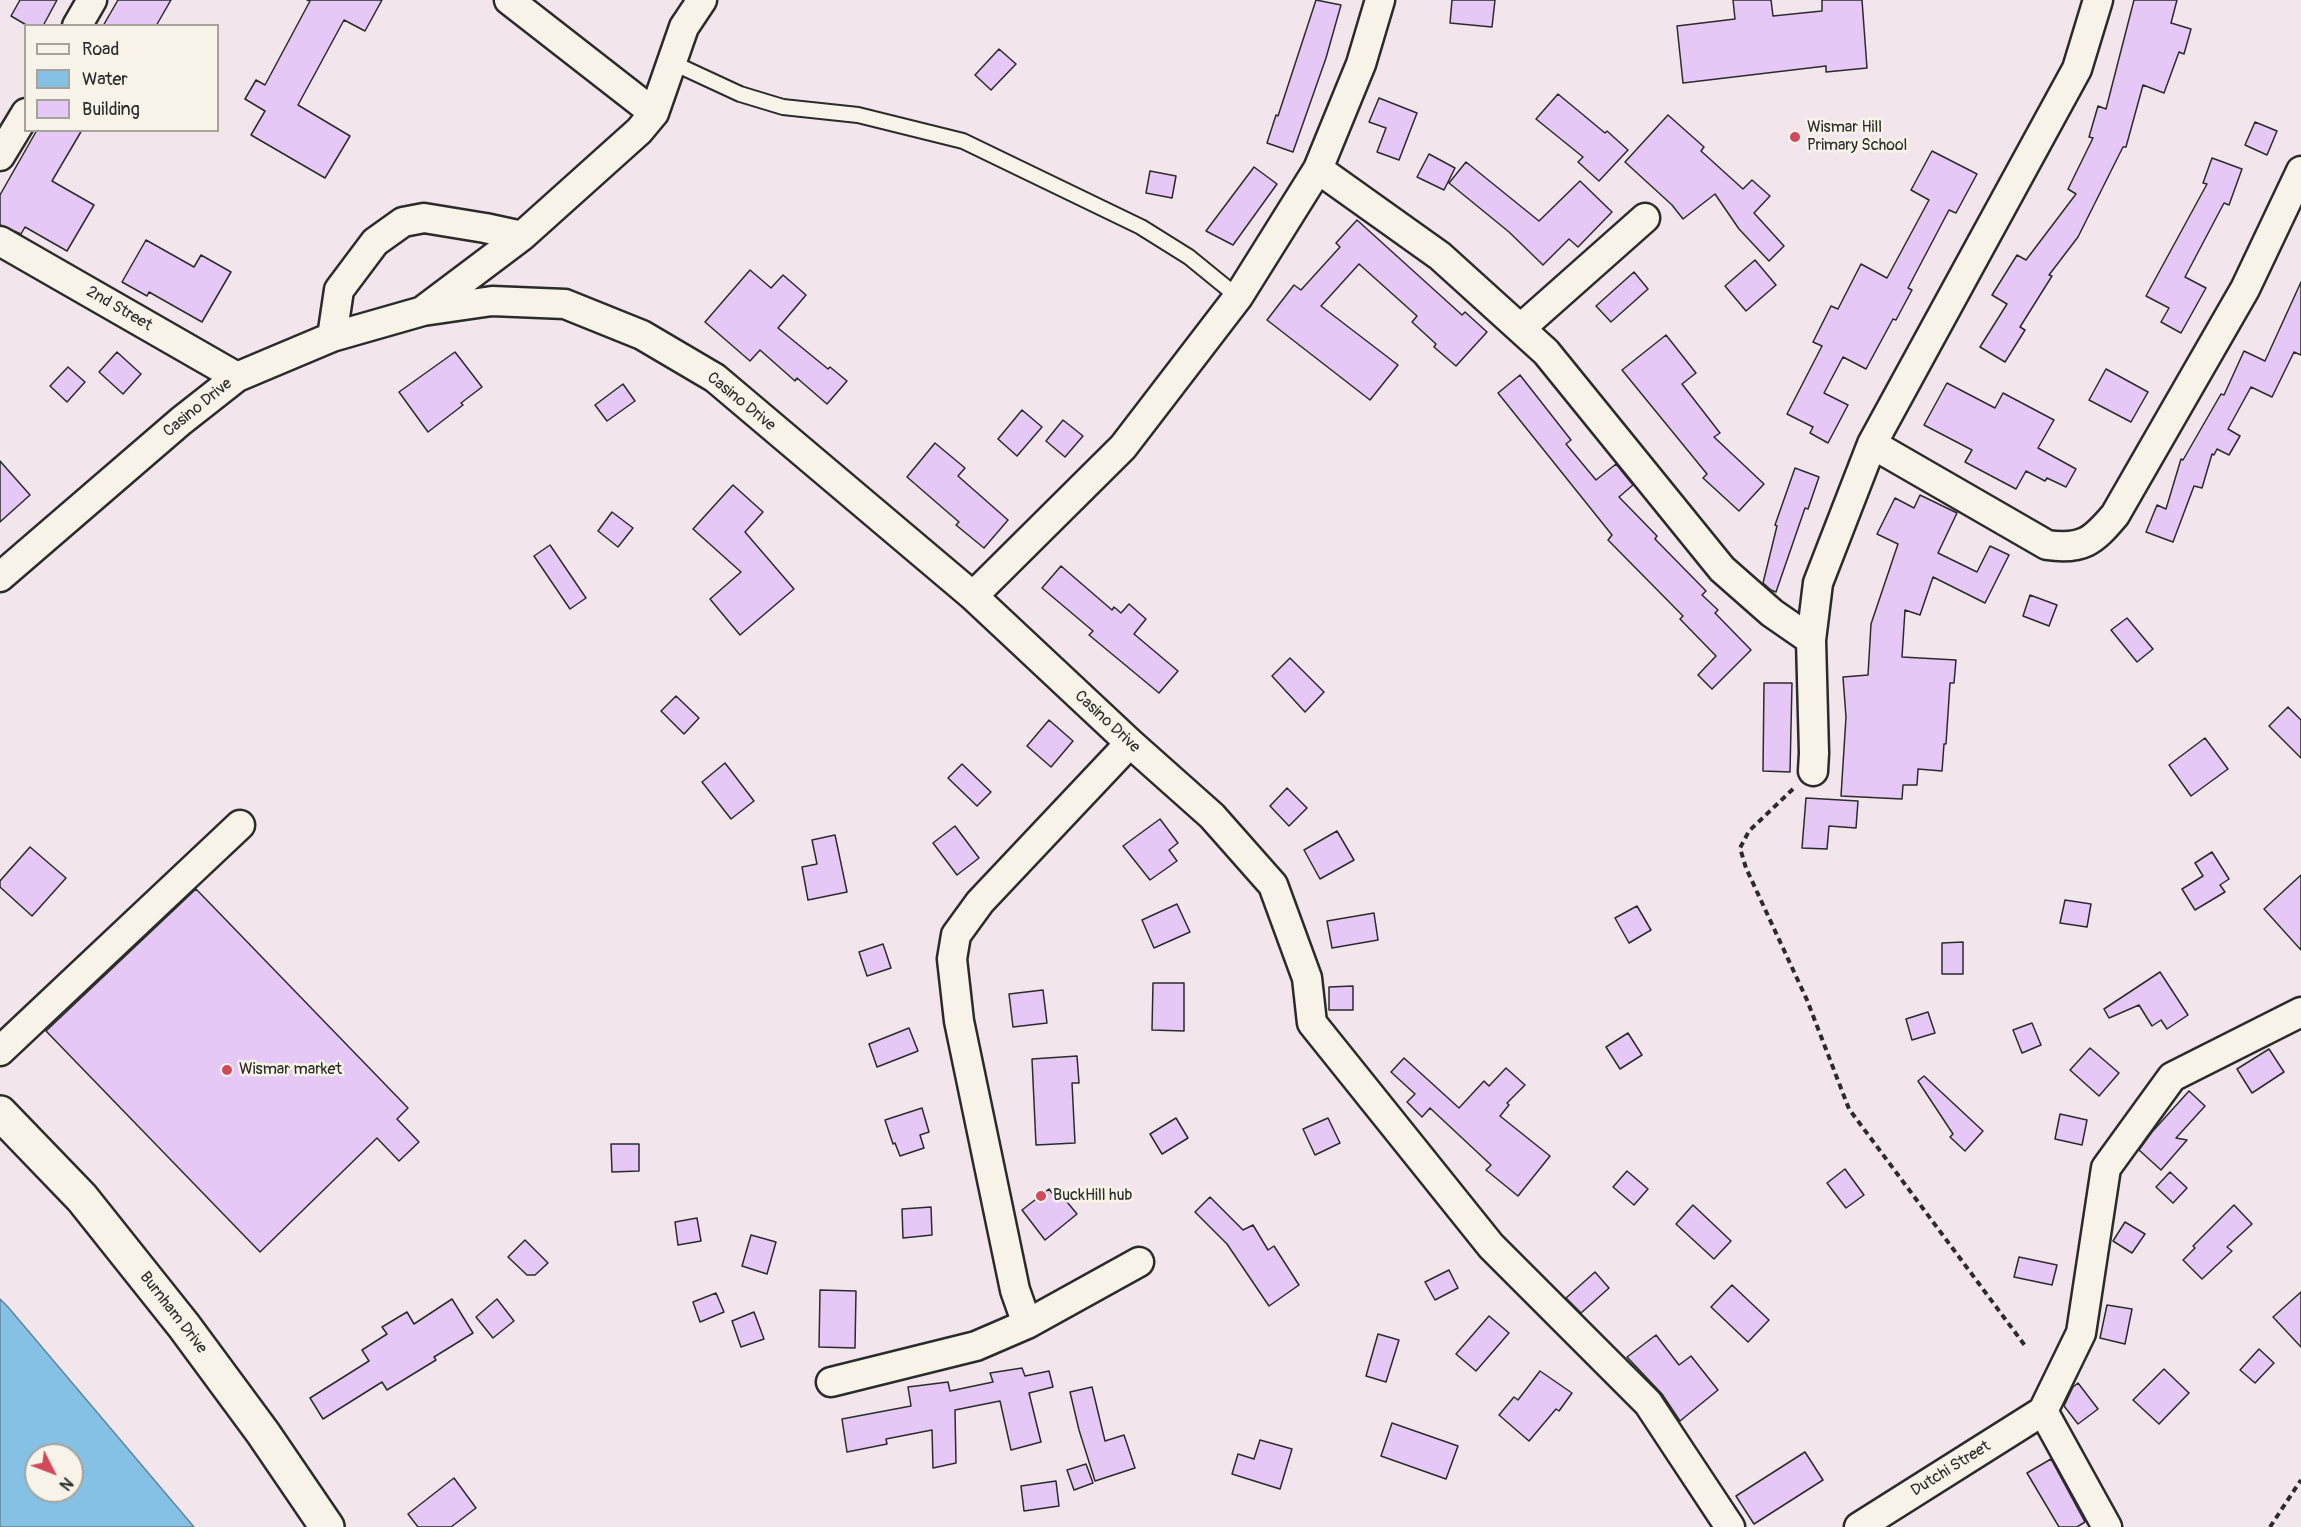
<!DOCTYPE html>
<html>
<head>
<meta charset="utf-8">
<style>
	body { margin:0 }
	#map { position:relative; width:2301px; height:1527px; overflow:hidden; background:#f2e6ec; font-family:Pangolin,sans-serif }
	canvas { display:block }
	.legend { position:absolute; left:24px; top:24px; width:195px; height:108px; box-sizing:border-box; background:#f7f3e8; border:2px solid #a5a39c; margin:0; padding:8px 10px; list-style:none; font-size:18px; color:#2b2b2b }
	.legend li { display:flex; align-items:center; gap:12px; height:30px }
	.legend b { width:30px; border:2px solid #a5a39c }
	.north { position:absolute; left:24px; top:1443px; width:60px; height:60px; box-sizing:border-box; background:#f7f3e8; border:2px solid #a5a39c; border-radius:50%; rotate:132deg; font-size:16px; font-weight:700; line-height:24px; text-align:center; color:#2b2b2b }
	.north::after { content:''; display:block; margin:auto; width:21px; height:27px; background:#d1495b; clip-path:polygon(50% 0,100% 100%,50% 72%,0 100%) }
</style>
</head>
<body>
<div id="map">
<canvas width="2301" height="1527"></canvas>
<ul class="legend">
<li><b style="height:8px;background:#f7f3e8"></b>Road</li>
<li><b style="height:16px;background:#85c1e5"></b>Water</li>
<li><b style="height:16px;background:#e5c8f6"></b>Building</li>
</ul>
<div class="north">N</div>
</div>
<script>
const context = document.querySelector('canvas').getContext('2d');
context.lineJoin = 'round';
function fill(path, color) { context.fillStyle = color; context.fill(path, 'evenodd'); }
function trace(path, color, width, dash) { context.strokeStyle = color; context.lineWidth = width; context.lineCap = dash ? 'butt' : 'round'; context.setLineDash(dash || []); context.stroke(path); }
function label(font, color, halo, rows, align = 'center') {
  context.font = font + ' Pangolin,sans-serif'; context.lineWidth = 5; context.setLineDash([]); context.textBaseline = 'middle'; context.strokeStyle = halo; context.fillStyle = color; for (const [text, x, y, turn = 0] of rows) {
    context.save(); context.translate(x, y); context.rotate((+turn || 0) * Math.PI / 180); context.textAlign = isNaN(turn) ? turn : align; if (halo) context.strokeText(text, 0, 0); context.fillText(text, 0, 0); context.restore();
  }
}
const water = new Path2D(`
	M0,1299L8,1307L194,1527H0ZM36,1455H72V1491H36Z`);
const building = new Path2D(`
	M20,0H57L43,26H28L11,16Z
	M118,0H171L156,26H103Z
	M307,0H382L365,31L344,20L298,105L350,136L325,178L251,135L265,111L245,99L256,80L265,85L310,1Z
	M1316,0L1341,5L1326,58L1293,152L1267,143L1276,115L1278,116Z
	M1452,0H1495L1492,27L1450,23Z
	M1733,0H1771L1773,16L1822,11V0H1862L1867,68L1826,72V66L1683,83L1677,26L1735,19Z
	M2134,0H2177L2171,23L2191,29L2184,54L2179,52L2164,93L2143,85L2126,147H2123L2078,237L2049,275L2052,276L2020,327L2025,330L2005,362L1980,347L2007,304L1992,295L2017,255L2026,260L2076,194L2068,189L2093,138L2089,137L2098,106L2106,109Z
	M999,49L1016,64L991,90L975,75Z
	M1558,94L1605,133L1607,131L1628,150L1599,181L1578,162L1583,157L1536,119Z
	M1379,98L1417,113L1399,160L1377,152L1386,128L1369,122Z
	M1668,115L1704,147L1701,151L1743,189L1752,180L1770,196L1754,213L1784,246L1769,261L1739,229L1715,194L1683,219L1672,205L1625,162Z
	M2255,122L2277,131L2267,155L2245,145Z
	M37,130H82L52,181L94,205L67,251L25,227L21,234L0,225V195Z
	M1932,151L1977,174L1956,213L1949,210L1908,288L1912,290L1896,320L1893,319L1866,369L1843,357L1824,393L1848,405L1828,443L1810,433L1813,427L1787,414L1822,346L1813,342L1831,306L1838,309L1861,264L1887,278L1929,200L1911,190Z
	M1429,154L1455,168L1444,190L1417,177Z
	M2212,158L2242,169L2229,205L2224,203L2185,277L2206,288L2181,333L2161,322L2169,308L2146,296L2207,184L2203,183Z
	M1466,162L1539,221L1580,181L1612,212L1578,247L1569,239L1543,265L1509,232L1449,183Z
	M1254,167L1277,184L1233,245L1206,231Z
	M1150,171L1176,176L1172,198L1146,193Z
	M1357,220L1462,315L1465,312L1487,332L1456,366L1434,347L1436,344L1412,322L1417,316L1359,264L1321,306L1398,365L1370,400L1267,320L1294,285L1301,290L1340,247L1336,243Z
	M146,240L194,267L201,255L231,272L202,322L149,292L147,296L122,282Z
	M1755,260L1776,285L1746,311L1725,286Z
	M750,270L771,288L783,275L806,295L778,328L828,369L830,367L847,381L827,404L797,378L795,381L760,350L750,361L705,322Z
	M1634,272L1648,289L1611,322L1596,306Z
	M2301,282V355L2294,352L2272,397L2251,387L2228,429L2240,436L2229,455L2217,449L2214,455L2212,454L2202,488L2194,486L2173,542L2146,532L2157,505L2166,509L2181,459L2183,460L2221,394L2224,395L2244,351L2265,361Z
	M1666,335L1696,373L1682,384L1720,433L1714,437L1764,484L1739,511L1703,478L1707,474L1622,370Z
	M117,352L141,374L123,394L99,372Z
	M455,352L482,387L461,403L463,405L428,432L399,392Z
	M68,367L85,382L67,402L50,386Z
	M2106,369L2148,392L2131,422L2089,400Z
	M1520,375L1571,440L1566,444L1596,480L1616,464L1633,485L1619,497L1657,536L1655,539L1706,591L1702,595L1718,610L1715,613L1751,650L1712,689L1698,675L1716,656L1680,619L1683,616L1608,540L1612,535L1498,393Z
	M1947,383L1995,408L2003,393L2054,420L2038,448L2076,469L2066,487L2047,478L2045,481L2026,471L2016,489L1965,462L1972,450L1924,425Z
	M623,384L635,401L607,421L595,405Z
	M1022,410L1042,427L1017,456L998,439Z
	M1063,420L1083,436L1065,457L1046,441Z
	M935,443L965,468L958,476L1008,520L984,548L956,525L959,522L907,477Z
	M0,461L30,495L0,522Z
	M1795,468L1819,477L1808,509L1805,508L1776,592L1771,590L1763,583L1777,526L1775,525Z
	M733,485L763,512L745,532L794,589L740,635L710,599L741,572L693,529Z
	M1920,495L1957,513L1938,553L1977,572L1990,546L2009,555L1985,603L1933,577L1920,615L1905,610L1902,657L1956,660L1954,683H1950L1946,744H1944L1942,771L1918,769L1917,785H1903L1902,799L1841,796L1846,717L1843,677L1868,675L1871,624L1898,544L1877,534L1895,498L1914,508Z
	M612,512L633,528L618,547L598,531Z
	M550,545L586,598L570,609L534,556Z
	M1061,566L1112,610L1114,607L1121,613L1129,604L1146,619L1134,634L1178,671L1159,693L1089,635L1093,631L1042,588Z
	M2030,595L2057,605L2049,626L2023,616Z
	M2127,618L2153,649L2137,662L2111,630Z
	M1290,658L1324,692L1305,712L1272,676Z
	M1764,683H1792L1790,772L1763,771Z
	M676,696L699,718L684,734L661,711Z
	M2288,707L2301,720V758L2269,726Z
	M1049,720L1073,741L1051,767L1027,746Z
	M2205,738L2228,769L2191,796L2169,765Z
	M725,763L754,801L731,819L702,782Z
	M962,764L991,792L977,806L948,778Z
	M1287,788L1307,808L1289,826L1270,806Z
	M1806,798L1858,801L1856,828L1829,826L1827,849L1802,848Z
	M1160,819L1178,843L1169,850L1177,861L1150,880L1123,846Z
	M955,826L979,858L957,875L933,843Z
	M1337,831L1354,860L1320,879L1304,850Z
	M835,835L847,892L808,900L802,867L817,864L812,840Z
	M30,847L66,878L32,916L0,887V881Z
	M2212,852L2229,879L2220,885L2225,892L2195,910L2182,889L2203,876L2195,863Z
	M2301,875V950L2264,909Z
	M196,889L408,1108L397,1119L419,1142L399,1161L377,1138L260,1252L46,1031Z
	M2065,900L2091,904L2087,927L2060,923Z
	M1177,904L1190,932L1154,948L1142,920Z
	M1637,906L1651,930L1629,943L1615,918Z
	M1374,913L1378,940L1332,948L1327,921Z
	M1963,942V974H1942V943Z
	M883,944L891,968L867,976L859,952Z
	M2160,972L2188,1015L2167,1029L2161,1020L2152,1026L2139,1005L2109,1018L2104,1009Z
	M1153,983H1184V1031L1152,1030Z
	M1353,986V1010H1329V987Z
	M1043,990L1047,1023L1013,1027L1009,994Z
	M1928,1012L1935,1033L1912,1040L1906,1019Z
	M2032,1023L2041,1045L2022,1053L2013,1030Z
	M909,1028L918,1051L877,1067L869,1044Z
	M1628,1033L1642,1055L1620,1069L1606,1047Z
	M2090,1048L2119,1073L2099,1096L2070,1070Z
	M2269,1049L2284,1072L2252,1093L2237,1069Z
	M1077,1056L1079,1083H1072L1075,1143L1036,1145L1032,1059Z
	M1404,1058L1459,1108L1484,1081L1489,1086L1506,1068L1525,1085L1507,1103L1509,1105L1500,1116L1550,1156L1518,1196L1486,1170L1491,1165L1430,1108L1422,1117L1407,1102L1415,1094L1391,1072Z
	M1924,1076L1983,1131L1965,1151L1950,1137L1953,1134L1918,1081Z
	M2189,1091L2205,1106L2176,1138L2187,1140L2161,1170L2139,1150L2152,1132Z
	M922,1108L929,1132L920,1135L924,1148L900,1156L895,1143L893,1144L885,1120Z
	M2060,1114L2087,1120L2082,1145L2055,1139Z
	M1176,1118L1188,1138L1162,1154L1150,1134Z
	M1328,1118L1340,1143L1315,1155L1303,1129Z
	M611,1144H639V1171L612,1172Z
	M1845,1169L1864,1195L1846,1208L1827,1183Z
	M1627,1171L1648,1189L1634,1205L1613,1187Z
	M2170,1172L2187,1188L2173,1203L2156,1187Z
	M1049,1189L1058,1201L1063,1197L1077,1214L1045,1240L1022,1210Z
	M1210,1197L1243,1230L1253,1225L1268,1250L1274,1246L1299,1285L1269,1306L1227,1244L1195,1212Z
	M1693,1205L1731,1241L1714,1259L1676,1224Z
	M2234,1205L2252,1224L2227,1247L2232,1251L2202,1279L2183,1260L2195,1248L2193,1246Z
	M931,1207L932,1235L903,1238L902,1209Z
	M697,1218L701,1241L678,1245L675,1222Z
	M2125,1222L2145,1234L2132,1253L2113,1241Z
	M751,1235L776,1242L767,1274L742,1266Z
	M525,1240L548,1263L535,1275H527L508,1257Z
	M2019,1257L2057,1265L2052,1285L2014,1277Z
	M1449,1270L1458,1288L1435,1300L1425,1282Z
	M1595,1272L1609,1288L1581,1313L1566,1298Z
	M1732,1285L1769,1320L1748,1342L1711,1307Z
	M820,1290L856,1291L855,1348L819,1347Z
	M2301,1292V1347L2273,1317Z
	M716,1293L724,1312L700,1322L693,1302Z
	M452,1299L473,1333L434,1357L436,1360L387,1390L382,1382L323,1419L310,1398L369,1361L362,1350L387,1334L382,1327L407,1312L414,1324Z
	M497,1299L514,1321L493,1338L476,1317Z
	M2107,1305L2132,1309L2125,1344L2100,1338Z
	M754,1312L764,1339L741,1347L732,1321Z
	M1489,1316L1509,1333L1476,1371L1456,1354Z
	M1378,1334L1399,1340L1386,1382L1366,1376Z
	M1656,1335L1679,1365L1691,1356L1718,1390L1680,1421L1662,1394L1627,1357Z
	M2259,1349L2274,1363L2255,1383L2240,1370Z
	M1022,1368L1025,1376L1049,1371L1053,1387L1029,1393L1041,1442L1011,1450L1000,1401L955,1410L956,1463L933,1468L932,1430L886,1439L887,1444L847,1452L842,1419L911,1406L908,1387L948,1382L950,1391L993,1382L990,1373Z
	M2164,1369L2189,1393L2159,1424L2133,1400Z
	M1540,1371L1572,1393L1559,1411L1556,1409L1529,1441L1499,1415L1514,1397L1518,1400Z
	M2078,1383L2098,1409L2078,1424L2064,1406L2073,1387Z
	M1092,1387L1105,1441L1124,1435L1135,1468L1095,1481L1079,1430L1070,1392Z
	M1392,1423L1458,1446L1446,1479L1381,1456Z
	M1260,1440L1292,1449L1280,1489L1232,1474L1238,1454L1254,1459Z
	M1805,1452L1823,1480L1754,1524L1736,1496Z
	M2051,1459L2085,1522L2077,1527H2059L2027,1473Z
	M1086,1464L1093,1483L1074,1490L1067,1470Z
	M454,1478L476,1508L451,1527H418L408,1514Z
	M1056,1481L1059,1506L1024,1511L1021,1486Z`);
const path = new Path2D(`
	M1793,789L1749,831L1740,848L1746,868L1807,1000L1849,1109L2026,1347
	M2270,1527L2301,1480`);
const lane = new Path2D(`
	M671,62L740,94L783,107L858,115L963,141L1141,227L1189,257L1238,297`);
const street = new Path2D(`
	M509,0L654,113
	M77,26L92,0
	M0,156L26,113
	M1318,169L1440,256L1546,352L1722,569L1772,613L1811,640
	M0,241L237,377
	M425,309L522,236L639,131L654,113L684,27L702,0
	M1521,328L1645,218
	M332,337L339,290L375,242L403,222L424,218L485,228L522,236
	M1872,444L2047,545C2083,550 2093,541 2115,515L2245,289L2301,171
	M0,577L181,421L237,377L332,337L423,311L492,301L565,304L642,335L715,378L973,596L1130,743L1212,816L1273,885L1307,978L1312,1023L1491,1246L1648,1403L1730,1527
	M973,596L1123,447L1238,297L1318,169L1361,64L1380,0
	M1813,771L1814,753L1811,640L1818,583L1872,444L2077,69L2098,0
	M0,1051L240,825
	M1027,1324L1015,1290L959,1021L952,959L956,935L980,902L1130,743
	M831,1382L976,1346L1027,1324L1139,1262
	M2043,1411L2081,1333L2106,1168L2172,1077L2301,1012
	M2043,1411L2107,1527
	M1859,1527L2043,1411`);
const secondary = new Path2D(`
	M0,1113L82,1198L184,1326L263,1433L327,1527`);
const markers = [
	[1795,137,6,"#d1495b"],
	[227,1070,6,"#d1495b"],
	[1041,1196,6,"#d1495b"]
];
const poiNames = [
	["Wismar Hill",1807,128],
	["Primary School",1807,146],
	["Wismar market",239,1070],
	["BuckHill hub",1053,1196]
];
const streetNames = [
	["2nd Street",119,309,30],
	["Casino Drive",741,402,39],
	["Casino Drive",198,408,-39],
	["Casino Drive",1107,722,43],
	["Burnham Drive",173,1313,52],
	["Dutchi Street",1951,1469,-32]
];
fill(water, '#85c1e5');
trace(water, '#61859b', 1.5);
fill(building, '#e5c8f6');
trace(building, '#2b2b2b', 1.5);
trace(lane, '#2b2b2b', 18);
trace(street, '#2b2b2b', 33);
trace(secondary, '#2b2b2b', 38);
trace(path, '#2b2b2b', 4, [6, 4.5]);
trace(lane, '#f7f3e8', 14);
trace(street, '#f7f3e8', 28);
trace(secondary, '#f7f3e8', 33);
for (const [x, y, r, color] of markers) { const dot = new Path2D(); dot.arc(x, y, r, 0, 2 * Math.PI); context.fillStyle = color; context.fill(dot); trace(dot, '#f7f3e8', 2); }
label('16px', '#2b2b2b', '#f7f3e8', poiNames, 'left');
label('16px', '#2b2b2b', '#f7f3e8', streetNames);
</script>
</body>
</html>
